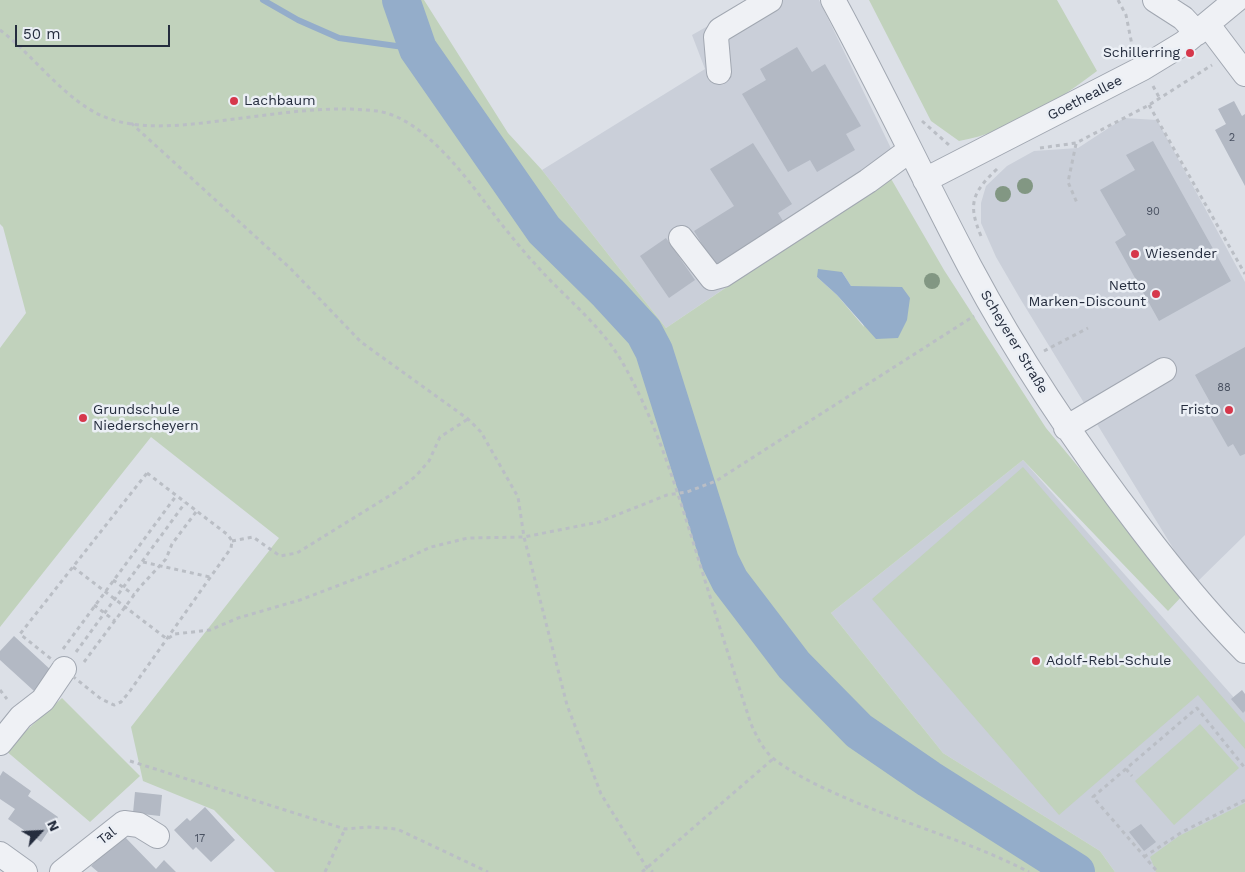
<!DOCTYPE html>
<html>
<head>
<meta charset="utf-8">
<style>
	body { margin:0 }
	#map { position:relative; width:1245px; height:872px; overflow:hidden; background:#dce0e7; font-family:"Work Sans",sans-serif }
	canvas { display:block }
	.north { position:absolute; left:15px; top:807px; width:50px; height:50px; -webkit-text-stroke:4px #ebeff5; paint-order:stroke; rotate:65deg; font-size:14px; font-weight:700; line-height:20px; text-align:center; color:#252d3e }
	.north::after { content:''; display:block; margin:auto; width:18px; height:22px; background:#252d3e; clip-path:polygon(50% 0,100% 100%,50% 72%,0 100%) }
	.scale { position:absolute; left:15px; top:25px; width:155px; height:22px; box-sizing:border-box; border:2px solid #252d3e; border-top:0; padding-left:6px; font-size:15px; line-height:18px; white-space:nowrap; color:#252d3e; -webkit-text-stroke:4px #ebeff5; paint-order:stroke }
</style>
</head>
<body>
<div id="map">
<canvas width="1245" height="872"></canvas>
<div class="north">N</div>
<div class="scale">50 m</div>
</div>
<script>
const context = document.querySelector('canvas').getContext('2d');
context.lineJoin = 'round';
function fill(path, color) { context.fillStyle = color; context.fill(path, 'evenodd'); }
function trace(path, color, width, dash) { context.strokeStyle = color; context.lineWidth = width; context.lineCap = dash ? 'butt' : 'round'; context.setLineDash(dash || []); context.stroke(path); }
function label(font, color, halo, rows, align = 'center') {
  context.font = font + ' "Work Sans",sans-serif'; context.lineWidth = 5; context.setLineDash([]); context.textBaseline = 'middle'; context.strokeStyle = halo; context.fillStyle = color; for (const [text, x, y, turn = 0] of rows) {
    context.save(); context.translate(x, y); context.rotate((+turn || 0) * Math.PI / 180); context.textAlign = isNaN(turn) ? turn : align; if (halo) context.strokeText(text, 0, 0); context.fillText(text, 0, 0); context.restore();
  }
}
const built = new Path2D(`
	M754,0H819L901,169L666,328L542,170L705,69L692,35Z
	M1124,118L1157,120L1245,282V535L1195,584L1021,300L996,257L981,223V203L986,186L1007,166L1034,151L1078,148Z
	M1023,460L1245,710V872H1115L1100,851L943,753L831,613Z`);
const green = new Path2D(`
	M0,0H424L508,133L542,170L666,328L890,177L944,270L1046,428L1184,594L1168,611L1023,460L831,613L943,753L1100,851L1115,872H275L214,810L143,781L131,727L279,538L151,437L0,627V348L26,313L3,227L0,224ZM842,272L851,286L864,327L837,295L817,277Z
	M869,0H1057L1097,71C1056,102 1010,132 959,141L931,121Z
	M1023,467L1245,723V749L1198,695L1059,815L872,599Z
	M62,698L140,776L90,822L5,750Z
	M1200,724L1239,768L1174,825L1135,781Z
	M1245,803V872H1156L1150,857L1179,836Z`);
const water = new Path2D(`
	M818,269L842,272L851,286L902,287L910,298L907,320L898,338L876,339L837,295L817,277Z`);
const stream = new Path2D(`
	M263,0L298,20L339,38L418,49`);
const river = new Path2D(`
	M401,0L418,49L544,230L608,293L644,332L654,351L720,561L730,581L794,665L859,731L929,779L1076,872`);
const building = new Path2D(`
	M797,47L812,72L825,64L861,126L846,134L855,150L817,172L810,160L788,172L742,94L766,80L760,69Z
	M1234,101L1242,116L1245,114V186L1215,130L1226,124L1218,109Z
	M1153,141L1231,281L1159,321L1115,242L1126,235L1100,190L1135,170L1126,155Z
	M753,143L792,204L778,213L788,229L719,272L694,231L734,206L710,169Z
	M666,238L695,280L669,298L640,256Z
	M1245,347V454L1240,456L1233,444L1228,447L1204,405L1210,402L1195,375Z
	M14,636L52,671L34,691L0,660V651Z
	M1242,690L1245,694V711L1243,713L1231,699Z
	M3,771L31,791L28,796L58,817L41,842L8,819L15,809L0,799V776Z
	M135,792L162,795L160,816L133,813Z
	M205,807L235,840L211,862L196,847L193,850L174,830L187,818L190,821Z
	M1141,824L1156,842L1144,851L1129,832Z
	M123,835L156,869L164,860L176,872H98L91,866Z`);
const path = new Path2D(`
	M1118,0L1126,15L1133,50
	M0,30C33,55 59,93 96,113C134,133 186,125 227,120C277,114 327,105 377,111C426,118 471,184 499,221C511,236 523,251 536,265C564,297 599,323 621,360C655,418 675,484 695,548C713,607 732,666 751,724C757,737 763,750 774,759C796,776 823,788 848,799C908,825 971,842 1029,872
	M1153,86L1160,99
	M1149,105L1245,274
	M922,121L949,145
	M131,123L291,269L361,342L468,419L481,432L518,497L524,537L567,705L601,794L647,868L653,872
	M1076,144L1068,182L1077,203
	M1040,148L1076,143L1149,105L1212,65
	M981,236C967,203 973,192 997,169
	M1044,351L1088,328
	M147,473L228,535L232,541L231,548L130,691L121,702L114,705L101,699L20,634Z
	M232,541L253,537L280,556L297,553L394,493L416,476L429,461L440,437L468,419
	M143,562L210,577
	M73,567L167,639L175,634L210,630L238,618L300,600L392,565L431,547L468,538L524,537L599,522L667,495L687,492L716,481L974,316
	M113,580L134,595
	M94,605L115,621
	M63,649L176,496
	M76,652L185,503
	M84,662L140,587L166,559L172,544L196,512
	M0,690L7,699
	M130,761L345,829L369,827L397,829L488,872
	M1126,769L1132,776
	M1144,857L1182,832L1245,800
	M1156,870L1093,797L1197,708L1245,768
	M325,872L345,829
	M642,872L774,758`);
const minor = new Path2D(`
	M833,0C881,88 923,178 970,267C1019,359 1078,447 1142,530C1174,572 1208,614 1245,651
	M1155,0L1183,18L1197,33
	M1208,25L1245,74
	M719,72L716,37L720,30L770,0
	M925,180L1143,68L1184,43L1236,0
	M681,238L712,278L723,275L868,181L910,150
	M1066,428L1164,370
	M0,743L21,717L43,700L64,669
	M0,854L25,872
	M62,872L124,823L139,825L157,836`);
const trees = [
	[1025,186],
	[1003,194],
	[932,281]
];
const markers = [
	[1190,53,5,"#d6374b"],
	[234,101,5,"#d6374b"],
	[1135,254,5,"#d6374b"],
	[1156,294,5,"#d6374b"],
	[1229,410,5,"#d6374b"],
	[83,418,5,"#d6374b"],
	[1036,661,5,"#d6374b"]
];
const numberNames = [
	["2",1232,138],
	["90",1153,212],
	["88",1224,388],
	["17",200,839]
];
const poiNames = [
	["Schillerring",1180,53,"right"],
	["Lachbaum",244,101],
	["Wiesender",1145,254],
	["Netto",1146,286,"right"],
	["Marken-Discount",1146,302,"right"],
	["Grundschule",93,410],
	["Niederscheyern",93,426],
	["Fristo",1219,410,"right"],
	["Adolf-Rebl-Schule",1046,661]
];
const streetNames = [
	["Goetheallee",1085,98,-27],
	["Scheyerer Straße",1014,342,59],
	["Tal",107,836,-38]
];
fill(built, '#cacfd9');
fill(green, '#c1d2bc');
fill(water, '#94adca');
trace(stream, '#94adca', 6);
trace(river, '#94adca', 38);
fill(building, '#b3b9c4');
trace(minor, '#a1a7b1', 26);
trace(path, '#babec5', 3, [4, 4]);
trace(minor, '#eff1f5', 24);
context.fillStyle = '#829783';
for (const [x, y] of trees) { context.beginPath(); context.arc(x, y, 8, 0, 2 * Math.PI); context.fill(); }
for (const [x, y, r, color] of markers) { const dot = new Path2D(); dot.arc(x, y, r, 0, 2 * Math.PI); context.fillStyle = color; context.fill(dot); trace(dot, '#ebeff5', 2); }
label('11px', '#485060', null, numberNames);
label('14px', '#252d3e', '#ebeff5', poiNames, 'left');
label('14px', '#252d3e', '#ebeff5', streetNames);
</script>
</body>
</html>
